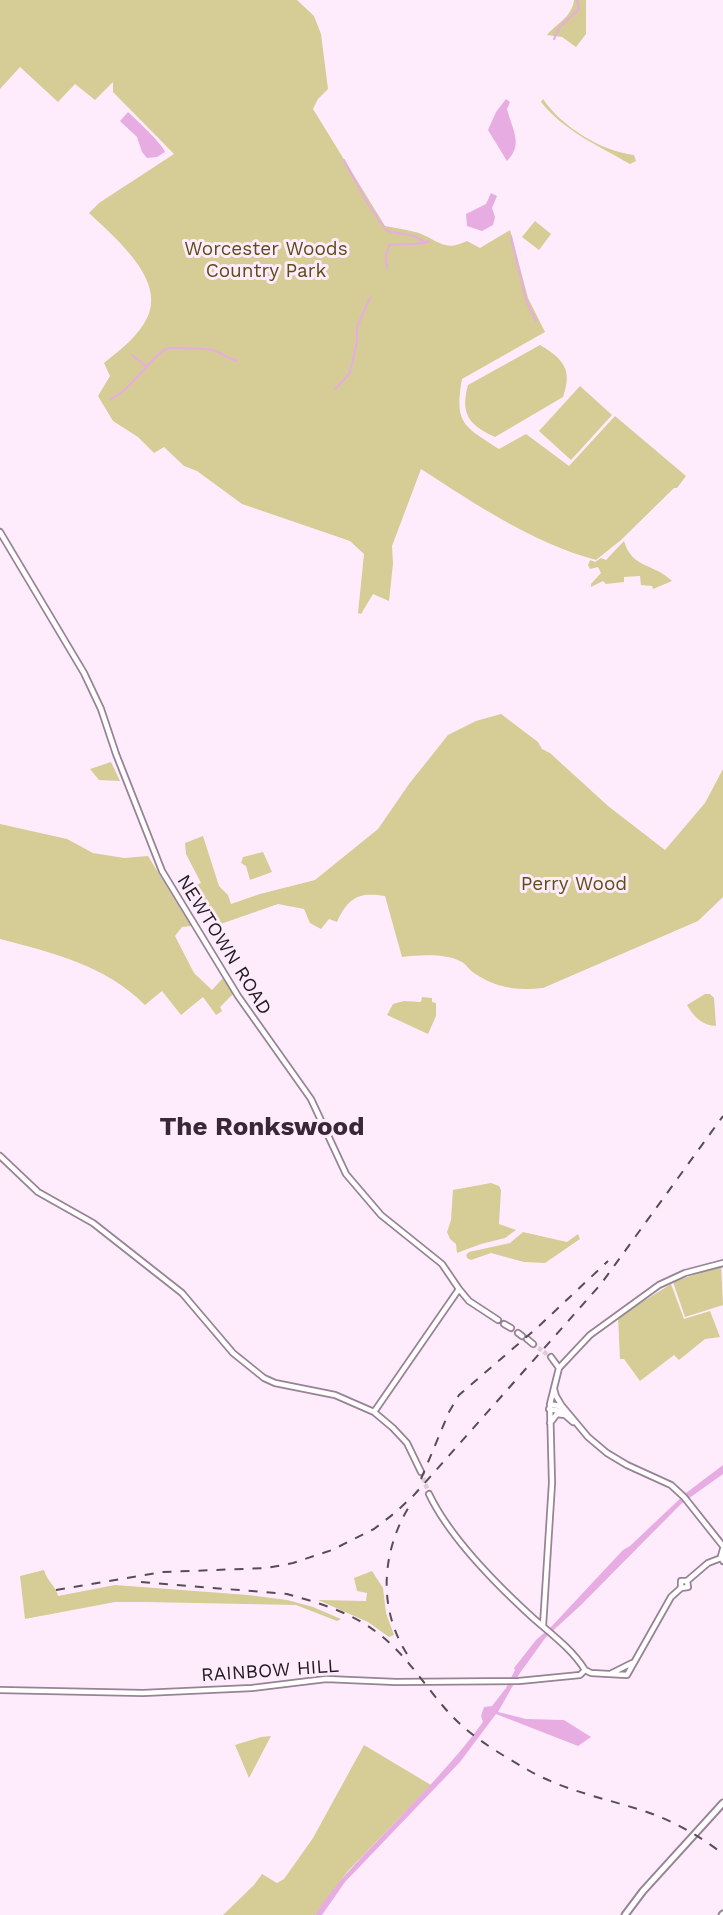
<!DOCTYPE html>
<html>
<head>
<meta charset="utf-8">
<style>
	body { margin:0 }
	canvas { display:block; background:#feecfc }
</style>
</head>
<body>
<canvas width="723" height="1915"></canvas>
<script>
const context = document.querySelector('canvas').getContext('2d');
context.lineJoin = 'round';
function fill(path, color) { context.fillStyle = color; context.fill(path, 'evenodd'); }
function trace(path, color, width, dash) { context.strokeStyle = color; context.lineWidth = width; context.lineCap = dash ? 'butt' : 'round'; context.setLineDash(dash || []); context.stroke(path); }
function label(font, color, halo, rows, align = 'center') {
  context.font = font + ' "Work Sans",sans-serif'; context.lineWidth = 6; context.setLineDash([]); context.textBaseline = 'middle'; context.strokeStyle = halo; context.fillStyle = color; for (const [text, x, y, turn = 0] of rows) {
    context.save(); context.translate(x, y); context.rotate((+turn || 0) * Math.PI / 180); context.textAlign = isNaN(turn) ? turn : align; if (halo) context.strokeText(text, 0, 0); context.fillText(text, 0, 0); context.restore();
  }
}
const green = new Path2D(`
	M0,0H297L314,16L321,34L328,89L318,99L313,109L385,226C396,228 409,230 419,233C439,241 445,252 467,241L480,248L510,230L528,298L545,332L462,379C454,424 464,426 499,449L526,434L569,466L615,416L686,476L677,488H674L621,540L596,560C533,543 475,504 421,469L392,546L393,564L389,601L373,594L361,614L358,613L364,554L350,541L242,504L197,471L184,466L164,447L154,453L138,437L113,421L98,396L110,376L104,363C120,350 139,336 148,316C165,278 113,236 89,213L99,203L174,154L113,92V82L95,100L75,84L58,102L20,67L0,89Z
	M574,0H586V34L576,47L562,37L547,35C557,23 572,17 574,0Z
	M543,99C562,127 601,151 634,155L636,161L630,164C599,146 564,131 541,102Z
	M535,221L551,234L539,250L522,237Z
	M540,345C563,359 573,369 563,397L495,437C469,425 460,414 468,385Z
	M580,386L612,415L571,460L539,431Z
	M624,541C632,569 654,563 672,581L653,589L652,586L641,585L640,576L624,577V582L606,584L603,581L591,587V584L601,573L598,567L590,569L588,565L590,560L595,562L601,558L606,560Z
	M501,714L538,742L542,749L550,753L608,806L665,850L705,803L723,769V897L698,921L543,988C518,991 496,988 474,973C469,970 467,965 462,962C446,953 420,955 402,957L385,896C358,892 348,898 337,922L329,919L321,929L310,923L304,909L278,904L212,927L196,885L201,883L186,854L185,843L203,836L219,886L228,895L231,904L260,894L315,880L378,829L409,784L448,735L476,721Z
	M111,762L120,781L99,780L90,769Z
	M0,824L67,839L93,853L124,858L148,856L191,926L182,927L175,936L194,973L212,990L223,978L233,994L220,1007L222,1011L216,1015L203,997L181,1015L162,991L145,1005C105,965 53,953 0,939Z
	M263,852L272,872L250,880L246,866L241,863L243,857Z
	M705,994H710L714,998L716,1026C703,1026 693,1016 687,1005Z
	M422,997L432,998V1002L436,1003V1016L428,1034L387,1015L393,1004L404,1001L421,1002Z
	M491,1183L499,1186L501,1190L499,1224L516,1230L505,1238L481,1244L457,1253L456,1244L450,1239L447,1232L451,1220L453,1190Z
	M523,1232L567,1242L578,1234L580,1239L545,1263L524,1262L491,1253L471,1260L467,1258L466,1255L469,1252L510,1243Z
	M721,1265L723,1305L685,1317L673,1282Z
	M671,1284L684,1319L710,1311L720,1337L705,1339L679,1360L674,1355L640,1381L624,1359H620L618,1317Z
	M44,1570C48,1583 56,1586 58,1596L115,1585L248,1595L287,1600L313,1607L341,1619L337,1621L296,1605L145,1602H115L25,1619L20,1576Z
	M372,1571L383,1588L386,1613L394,1635L389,1637L368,1622L318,1600L366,1601L367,1593L357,1591L354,1578Z
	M271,1736L249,1778L235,1745L261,1737Z
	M364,1745L431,1785L348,1871L315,1915H223L254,1885L262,1874L277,1883L284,1879L313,1838Z`);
const water = new Path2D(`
	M506,99L510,102L507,109C512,129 524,144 507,161L488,130L496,112Z
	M128,112C136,119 163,145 165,152L157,157L147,158L142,152L137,137L120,121Z
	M491,193L497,196L492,208L495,217L493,225L482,231L467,226L466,214L486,204Z
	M723,1465V1474L681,1504L580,1606L546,1637L520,1673L498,1712L526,1719L564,1720L591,1737L578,1746L496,1714L460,1762L345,1882L322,1915H315C333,1886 358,1861 382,1836C417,1799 453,1763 483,1722L481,1716L484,1707L492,1706L506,1688L515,1670L514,1668L536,1640L551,1627L623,1550L630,1546L686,1493Z`);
const stream = new Path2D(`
	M554,39L559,28L579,9L577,0
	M344,160L368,204L387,231L414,236L425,242
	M511,236L526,300L536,321
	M387,268L386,255L389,245C404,242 415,247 429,241
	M132,355L146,366
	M335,389L350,373L357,341V327L370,298
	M110,399C131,392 155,350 169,348C172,347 209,349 212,350C221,352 227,359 237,361`);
const secondaryTunnel = new Path2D(`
	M533,1344L551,1357
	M421,1472L429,1494`);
const secondary = new Path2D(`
	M0,532L84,673L101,709L116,754L162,871L238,996L311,1099L346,1174L381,1215L442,1264L459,1289L469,1301L498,1320
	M0,1156L38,1192L93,1223L182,1293L233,1353L264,1378L275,1383L335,1395L374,1412L393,1428L407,1443L421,1472
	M504,1324L511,1328
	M518,1333L522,1336
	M527,1339L533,1344
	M551,1357L559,1368
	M554,1389L556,1396L562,1406
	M550,1404L563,1407L588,1437L607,1453L627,1465L671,1485L684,1497L723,1546
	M549,1409L565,1412
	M374,1412L459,1289
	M550,1423L557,1414L565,1415L573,1422
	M429,1494C449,1536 497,1585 532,1617C550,1633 572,1649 585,1670
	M723,1549L721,1556L723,1561
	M687,1581L708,1563L721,1558
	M543,1626L552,1483L550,1404L559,1368L590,1335L659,1285L685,1273L723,1263
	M612,1673L632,1663
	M0,1690L143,1693L252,1688L326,1679L396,1682L519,1681L580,1675L585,1670L591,1673L627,1675L671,1597L681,1588L688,1587L687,1581H681V1588`);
const primary = new Path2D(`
	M625,1915L643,1891L723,1803
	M722,1915L723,1914`);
const rail = new Path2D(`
	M421,1479L449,1412L459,1395L538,1327L608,1261
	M141,1582L287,1594C316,1602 350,1612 375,1631C406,1653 425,1687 450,1714C471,1737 502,1755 528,1770C565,1791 604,1798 644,1811C672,1820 700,1836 723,1854
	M56,1590L163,1572L267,1568L293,1563L332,1550L374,1529L396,1512L414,1495L601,1284L723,1116
	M407,1654C377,1607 382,1550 410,1505`);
const parkNames = [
	["Worcester Woods",266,249],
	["Country Park",266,271],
	["Perry Wood",574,884]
];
const streetNames = [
	["NEWTOWN ROAD",224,945,58],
	["RAINBOW HILL",270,1671,-4]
];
const districtNames = [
	["The Ronkswood",262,1127]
];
fill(green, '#d6cc96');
fill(water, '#e7ade2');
trace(stream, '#e7ade2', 2);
trace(secondaryTunnel, '#ddccdb', 4.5, [4.5, 2]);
trace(secondary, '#978395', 8);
trace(primary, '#978395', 9);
trace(secondary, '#fff', 4.5);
trace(primary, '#fff', 5);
trace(rail, '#574d56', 2, [9, 9]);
label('19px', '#594e15', '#feecfc', parkNames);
label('19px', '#201920', '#feecfc', streetNames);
label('bold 26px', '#382737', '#feecfc', districtNames);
</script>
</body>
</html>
